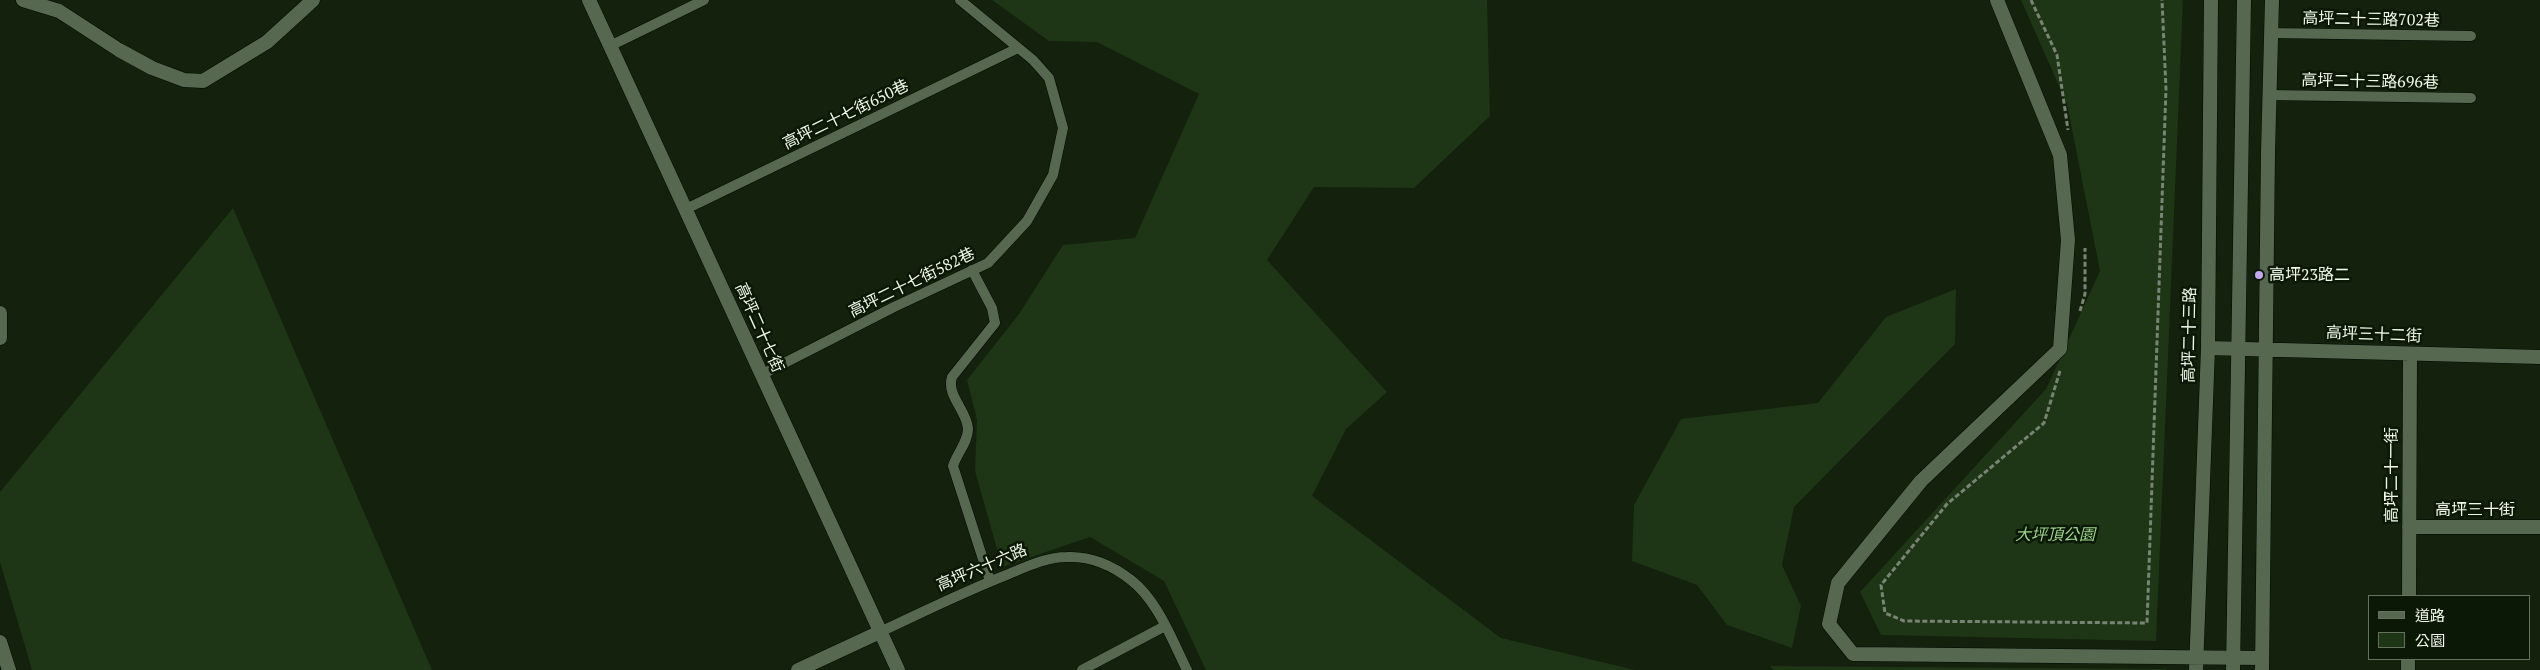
<!DOCTYPE html>
<html>
<head>
<meta charset="utf-8">
<style>
	body { margin:0 }
	#map { position:relative; width:2540px; height:670px; overflow:hidden; background:#13210d; font-family:"PT Serif","Noto Sans TC",serif }
	canvas { display:block }
	.legend { position:absolute; left:2368px; top:595px; width:162px; height:65px; box-sizing:border-box; background:#0a1805; border:1px solid #667261; margin:0; padding:6px 9px; list-style:none; font-size:15px; color:#eff9eb }
	.legend li { display:flex; align-items:center; gap:10px; height:25px }
	.legend b { width:25px; border:1px solid #667261 }
</style>
</head>
<body>
<div id="map">
<canvas width="2540" height="670"></canvas>
<ul class="legend">
<li><b style="height:6px;background:#576851"></b>道路</li>
<li><b style="height:14px;background:#1e3516"></b>公園</li>
</ul>
</div>
<script>
const c = document.querySelector('canvas').getContext('2d');
c.lineJoin = 'round';
function paint(path, color) { c.fillStyle = color; c.fill(path, 'evenodd'); }
function strokePath(path, color, width, dash) { c.strokeStyle = color; c.lineWidth = width; c.lineCap = dash ? 'butt' : 'round'; c.setLineDash(dash || []); c.stroke(path); }
function label(font, color, halo, rows, align = 'center') {
  c.font = font + ' "PT Serif","Noto Sans TC",serif'; c.lineWidth = 5; c.setLineDash([]); c.textBaseline = 'middle'; c.strokeStyle = halo; c.fillStyle = color; for (const [text, x, y, turn = 0] of rows) {
    c.save(); c.translate(x, y); c.rotate((+turn || 0) * Math.PI / 180); c.textAlign = isNaN(turn) ? turn : align; if (halo) c.strokeText(text, 0, 0); c.fillText(text, 0, 0); c.restore();
  }
}
paint(new Path2D(`
	M992,0h495l3,116 -76,72 -100,-1 -47,73 120,132 -41,37 -34,67 189,142 134,32h-429l-42,-89 -74,-44 -88,30 -27,-96 2,-51 -10,-40 52,-66 44,-69 72,-7 64,-144 -102,-52 -48,-1z
	M2021,0h162l-27,641 -275,-6 -21,-43 186,-203 54,-118 -33,-167z
	M233,208l199,462h-400l-32,-108v-70z
	M1956,289l-1,55 -161,163 -12,58 19,41 -9,42 -65,-23 -30,-40 -65,-24 2,-56 47,-86 137,-16 68,-86z
	M1770,666l396,3v1h-393z`), '#1e3516');
const service = new Path2D(`
	M2271,33l200,3
	M612,45l92,-45
	M2269,95l202,3
	M686,209l332,-161
	M972,270l20,38 3,15 -43,54c-6,19 15,33 16,52 0,13 -11,24 -15,37l37,115
	M761,375l133,-68 94,-44 39,-42 26,-46 10,-47 -14,-50 -16,-18 -73,-60
	M880,632c43,-20 85,-41 129,-58 19,-8 38,-17 58,-17 24,-1 45,8 64,23 27,21 41,60 56,90
	M1082,670l83,-44`);
const minor = new Path2D(`
	M23,0l36,11 60,39 33,18 32,12 19,1 64,-39 46,-42
	M589,0l309,670
	M1997,0l63,155 8,85 -8,109 -139,132 -83,102 -9,41 24,30 409,4
	M2208,348l332,9
	M2409,527h131
	M2409,596l1,-242
	M798,670l82,-38
	M2196,670l12,-322 3,-348
	M2262,670l6,-517 4,-153
	M2408,670v-11`);
const tertiary = new Path2D(`
	M0,313v25
	M0,642l9,28
	M2233,670l11,-670`);
strokePath(service, '#010b00', 11);
strokePath(minor, '#010b00', 15);
strokePath(tertiary, '#010b00', 15);
strokePath(new Path2D(`
	M2031,0l26,55 11,75
	M2080,311l5,-17v-46
	M2060,371l-16,52 -97,81 -66,81 4,28 19,8 243,2 19,-534 -4,-89`), '#798574', 3, [5, 2.5]);
strokePath(service, '#576851', 10);
strokePath(minor, '#576851', 14);
strokePath(tertiary, '#576851', 14);
for (const [x, y, r, color] of [
	[2259,275,5,"#c3a7f2"]
]) { const dot = new Path2D(); dot.arc(x, y, r, 0, 2 * Math.PI); c.fillStyle = color; c.fill(dot); strokePath(dot, '#0a1805', 2); }
label('16px', '#eff9eb', '#0a1805', [
	["高坪二十三路702巷",2371,20,1],
	["高坪二十三路696巷",2370,82,1],
	["高坪二十七街650巷",846,115,-26],
	["高坪二十七街582巷",912,283,-26],
	["高坪二十七街",759,328,66],
	["高坪二十三路",2190,335,-89],
	["高坪三十二街",2374,335,2],
	["高坪二十一街",2392,475,-90],
	["高坪三十街",2475,510],
	["高坪六十六路",982,568,-23]
]);
label('16px', '#eff9eb', '#0a1805', [
	["高坪23路二",2269,275]
], 'left');
label('italic 16px', '#9ed48a', '#0a1805', [
	["大坪頂公園",2055,535]
]);
</script>
</body>
</html>
